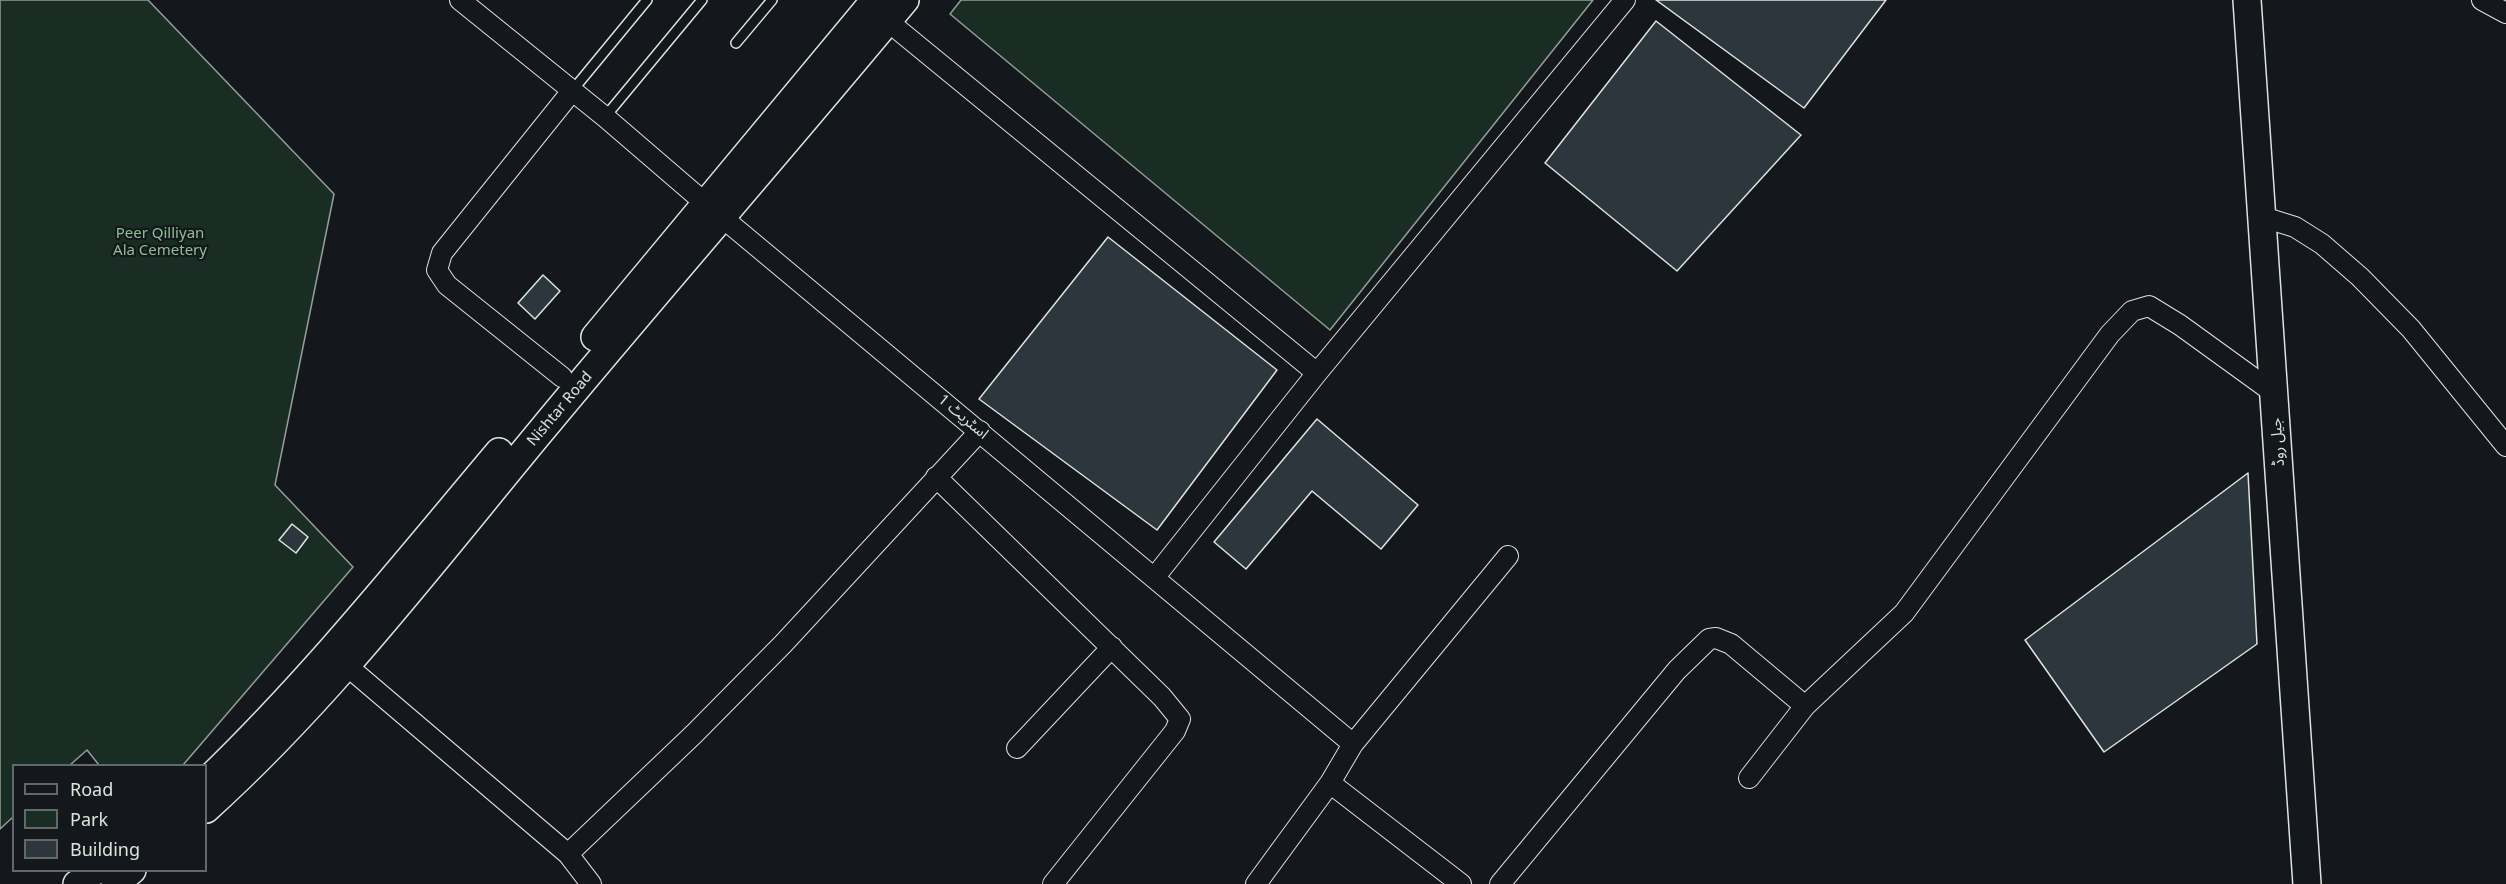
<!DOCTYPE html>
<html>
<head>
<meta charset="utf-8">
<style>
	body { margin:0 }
	#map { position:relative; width:2506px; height:884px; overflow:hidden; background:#14181c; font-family:"Noto Sans",sans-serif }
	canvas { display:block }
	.legend { position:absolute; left:12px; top:764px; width:195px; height:108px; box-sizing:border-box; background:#14181c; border:2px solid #626a69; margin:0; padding:8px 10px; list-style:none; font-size:18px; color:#d8e6dc }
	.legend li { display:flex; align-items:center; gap:12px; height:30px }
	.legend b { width:30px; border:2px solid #626a69 }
</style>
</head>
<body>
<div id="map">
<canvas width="2506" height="884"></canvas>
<ul class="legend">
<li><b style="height:8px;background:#14181c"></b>Road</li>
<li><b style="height:16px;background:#1a2d24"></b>Park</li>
<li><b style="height:16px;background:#2c363c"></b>Building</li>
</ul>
</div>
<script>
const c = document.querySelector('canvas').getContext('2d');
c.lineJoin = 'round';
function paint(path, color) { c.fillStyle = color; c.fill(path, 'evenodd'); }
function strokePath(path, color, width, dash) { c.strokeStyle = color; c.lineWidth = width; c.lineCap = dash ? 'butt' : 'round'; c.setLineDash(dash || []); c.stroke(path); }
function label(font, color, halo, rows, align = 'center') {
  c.font = font + ' "Noto Sans","Noto Sans Arabic",sans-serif'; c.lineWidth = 4.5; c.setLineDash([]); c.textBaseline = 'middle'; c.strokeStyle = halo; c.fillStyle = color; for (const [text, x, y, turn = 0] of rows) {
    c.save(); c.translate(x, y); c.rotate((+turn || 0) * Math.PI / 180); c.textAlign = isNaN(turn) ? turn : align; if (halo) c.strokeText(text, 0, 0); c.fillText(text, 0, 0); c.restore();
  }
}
const green = new Path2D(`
	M0,0h148l186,194 -59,291 78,82 -170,198h-84l-12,-15 -17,15 -56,1 -1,51 -13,12z
	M961,0h632l-263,330 -380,-316z`);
paint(green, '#1a2d24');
strokePath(green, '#939e99', 1.5);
const building = new Path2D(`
	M1656,0h230l-82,108z
	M1656,21l145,114 -124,136 -132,-108z
	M1108,237l169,133 -120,160 -178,-131z
	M543,275l17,16 -25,28 -17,-16z
	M1317,419l101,86 -37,44 -69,-58 -66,78 -32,-27z
	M2248,473l9,171 -153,108 -79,-112z
	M292,524l16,13 -12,16 -17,-13z`);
paint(building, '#2c363c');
strokePath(building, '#d8e6dc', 1.5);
const service = new Path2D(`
	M736,43l36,-43
	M572,91l75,-91
	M605,117l97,-117`);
const minor = new Path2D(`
	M460,0l145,117 100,86 648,541
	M2482,0l24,13
	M879,14l438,359
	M2263,217l32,10 27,17 38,33 51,52 95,117
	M562,377l-115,-92 -10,-15 5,-17 130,-162
	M936,477l226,220 18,22 -5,12 -122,153
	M1154,578l163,-205 308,-373
	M346,665l222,189 23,30
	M1017,748l95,-101
	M1749,778l56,-72 99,-93 206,-279 22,-23 17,-5 31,19 94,68
	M1330,783l131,101
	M568,854l126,-120 89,-90 197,-213
	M1256,884l74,-101 23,-39 155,-188
	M1500,884l177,-214 32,-31 7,-1 15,6 74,62`);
const secondary = new Path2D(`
	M2247,0l60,884
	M595,337l280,-337
	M206,782c106,-102 198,-217 293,-330
	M206,809c124,-112 228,-249 335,-378 120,-145 244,-286 364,-431
	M77,884l19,-14
	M115,884l17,-14`);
strokePath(service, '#d8e6dc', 12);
strokePath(minor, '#d8e6dc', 22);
strokePath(secondary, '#d8e6dc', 30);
strokePath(service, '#14181c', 9);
strokePath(minor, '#14181c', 20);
strokePath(secondary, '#14181c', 27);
label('15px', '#8ac095', '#14181c', [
	["Peer Qilliyan",160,234],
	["Ala Cemetery",160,251]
]);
label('15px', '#d8e6dc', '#14181c', [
	["Nishtar Road",560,409,-50],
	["اسٹریٹ 1",963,417,40],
	["جیل روڈ",2278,442,-94]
]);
</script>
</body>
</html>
